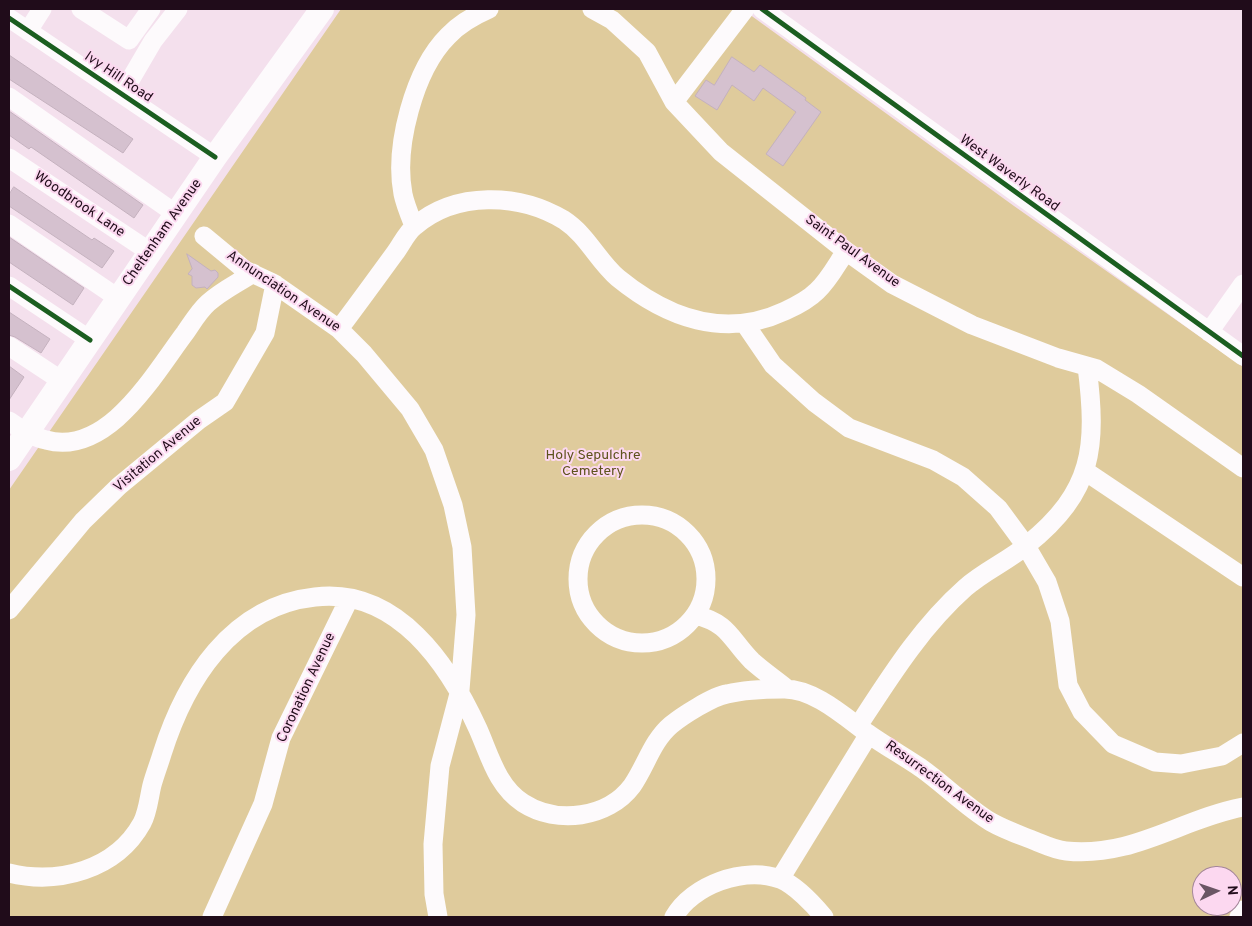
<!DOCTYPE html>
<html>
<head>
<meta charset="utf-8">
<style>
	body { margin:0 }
	#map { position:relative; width:1252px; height:926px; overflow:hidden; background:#f4e0ed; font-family:Overpass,sans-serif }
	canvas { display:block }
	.frame { position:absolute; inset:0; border:10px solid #200c1a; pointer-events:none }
	.north { position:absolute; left:1192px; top:866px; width:50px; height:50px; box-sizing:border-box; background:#fcd8f0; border:1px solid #a4869a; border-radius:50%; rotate:87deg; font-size:14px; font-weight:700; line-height:20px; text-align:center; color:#200c1a }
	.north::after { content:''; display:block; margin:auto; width:18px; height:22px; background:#6a5664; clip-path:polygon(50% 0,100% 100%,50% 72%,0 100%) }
</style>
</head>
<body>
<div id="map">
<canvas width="1252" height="926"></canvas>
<div class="frame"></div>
<div class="north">N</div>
</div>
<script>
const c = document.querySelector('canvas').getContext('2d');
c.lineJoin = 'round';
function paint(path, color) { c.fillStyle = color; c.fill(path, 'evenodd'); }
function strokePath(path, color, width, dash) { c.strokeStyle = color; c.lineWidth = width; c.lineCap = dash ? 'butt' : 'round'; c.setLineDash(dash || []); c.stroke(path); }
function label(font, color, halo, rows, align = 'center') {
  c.font = font + ' Overpass,sans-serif'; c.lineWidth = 4; c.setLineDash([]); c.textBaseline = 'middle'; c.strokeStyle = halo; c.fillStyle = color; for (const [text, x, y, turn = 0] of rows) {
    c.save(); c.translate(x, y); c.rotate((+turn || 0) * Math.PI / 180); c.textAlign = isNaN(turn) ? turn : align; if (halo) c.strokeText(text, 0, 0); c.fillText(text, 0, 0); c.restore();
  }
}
paint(new Path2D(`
	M341,9h401l272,197 229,161v550h-1234v-427zM1202,876h30v30h-30z`), '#dfcb9c');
const building = new Path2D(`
	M9,55l124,84 -10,14 -114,-74z
	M732,57l22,15 6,-7 46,33 -1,2 16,12 -38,54 -17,-12 30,-42 -33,-24 -9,13 -22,-16 -15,25 -22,-14 11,-16 8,5z
	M9,111l134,94 -9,13 -103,-71 -2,2 -20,-14z
	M14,187l78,53 2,-2 20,13 -12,17 -93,-62v-11z
	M9,237l75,51 -11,17 -64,-43z
	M187,254l24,17 4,-1 3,3v4l-11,12 -2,-2 -9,1 -4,-3v-9l-4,-2 4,-5z
	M9,312l41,27 -9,14 -26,-16 -6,-2z
	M9,366l15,11 -15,23z`);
paint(building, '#d5c1cf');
strokePath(building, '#c4b1be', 1);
strokePath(new Path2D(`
	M81,9l48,31 22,-31
	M592,9l20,11 35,32 27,50 47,50 125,99 46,33 80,41 86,33 39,11 41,25 105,74
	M762,9l481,347
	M9,18l206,139
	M28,31l14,-22
	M122,94l31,-53 25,-32
	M9,97l167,117
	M674,102l71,-93
	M9,158l141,94
	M9,224l109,74
	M414,226c-4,-10 -9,-22 -11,-32 -9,-47 11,-124 45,-158 11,-12 25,-20 41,-27
	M204,236l41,34 28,13 66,46 25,25 46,55 24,41 19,55 9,42 4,68 -6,75 -20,76 -7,78 1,50 4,23
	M9,286l81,54
	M745,324l28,41 41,37 35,26 84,32 30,17 35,31 28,38 21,36 13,39 8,64 14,27 31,32 42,18 26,2 41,-8 21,-13
	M339,329c19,-25 37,-50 56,-76 6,-8 12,-21 20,-27 41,-35 104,-33 149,-6 23,15 34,41 54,58 49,40 107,61 167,33 11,-5 24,-12 32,-20 12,-11 20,-27 29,-40
	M1209,332l34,-48
	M9,346l53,35
	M9,421c11,8 23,16 37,19 62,17 108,-66 139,-107 7,-10 14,-22 23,-30 13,-12 30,-20 45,-30
	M1085,471l158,106
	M578 579a64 64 0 1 1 128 0a64 64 0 1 1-128 0Z
	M9,610l74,-89 36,-35 80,-66 26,-18 40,-69 10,-49
	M696,615c34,9 34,24 56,46 11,10 23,18 34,27
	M858,726c32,-49 63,-99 107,-138 19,-17 43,-27 62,-43 67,-54 70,-98 60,-179
	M9,873c49,12 107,-3 133,-50 6,-11 7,-26 10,-38 3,-11 7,-21 10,-31 23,-73 69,-148 153,-157 82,-10 134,68 163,132 12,27 19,57 45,74 34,22 85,15 109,-17 14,-20 20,-45 39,-61 11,-9 42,-29 56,-31 17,-4 38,-5 56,-5 30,-1 61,27 84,44 17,12 36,23 54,35 24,17 45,39 70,54 14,8 29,13 44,19 10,4 20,9 31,10 66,7 115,-32 177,-44
	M780,879l89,-145
	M212,917l51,-113 18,-66 68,-139
	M674,917c18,-32 70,-51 106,-38 15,6 34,26 44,38
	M1239,917l4,-7`), '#fdfafc', 19);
strokePath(new Path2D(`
	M9,459l206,-302 107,-148`), '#fdfafc', 24);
strokePath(new Path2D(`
	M762,9l481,347
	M9,18l206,139
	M9,286l81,54`), '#1b5e20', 5);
label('14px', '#200c1a', '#fcd8f0', [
	["Ivy Hill Road",118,78,34],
	["West Waverly Road",1009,174,36],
	["Woodbrook Lane",79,205,34],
	["Cheltenham Avenue",163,233,-55],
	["Saint Paul Avenue",852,252,36],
	["Annunciation Avenue",283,292,34],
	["Visitation Avenue",158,455,-40],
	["Coronation Avenue",307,688,-65],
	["Resurrection Avenue",939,783,36]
]);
label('14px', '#5d521b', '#fcd8f0', [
	["Holy Sepulchre",593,456],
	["Cemetery",593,472]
]);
</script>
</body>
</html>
